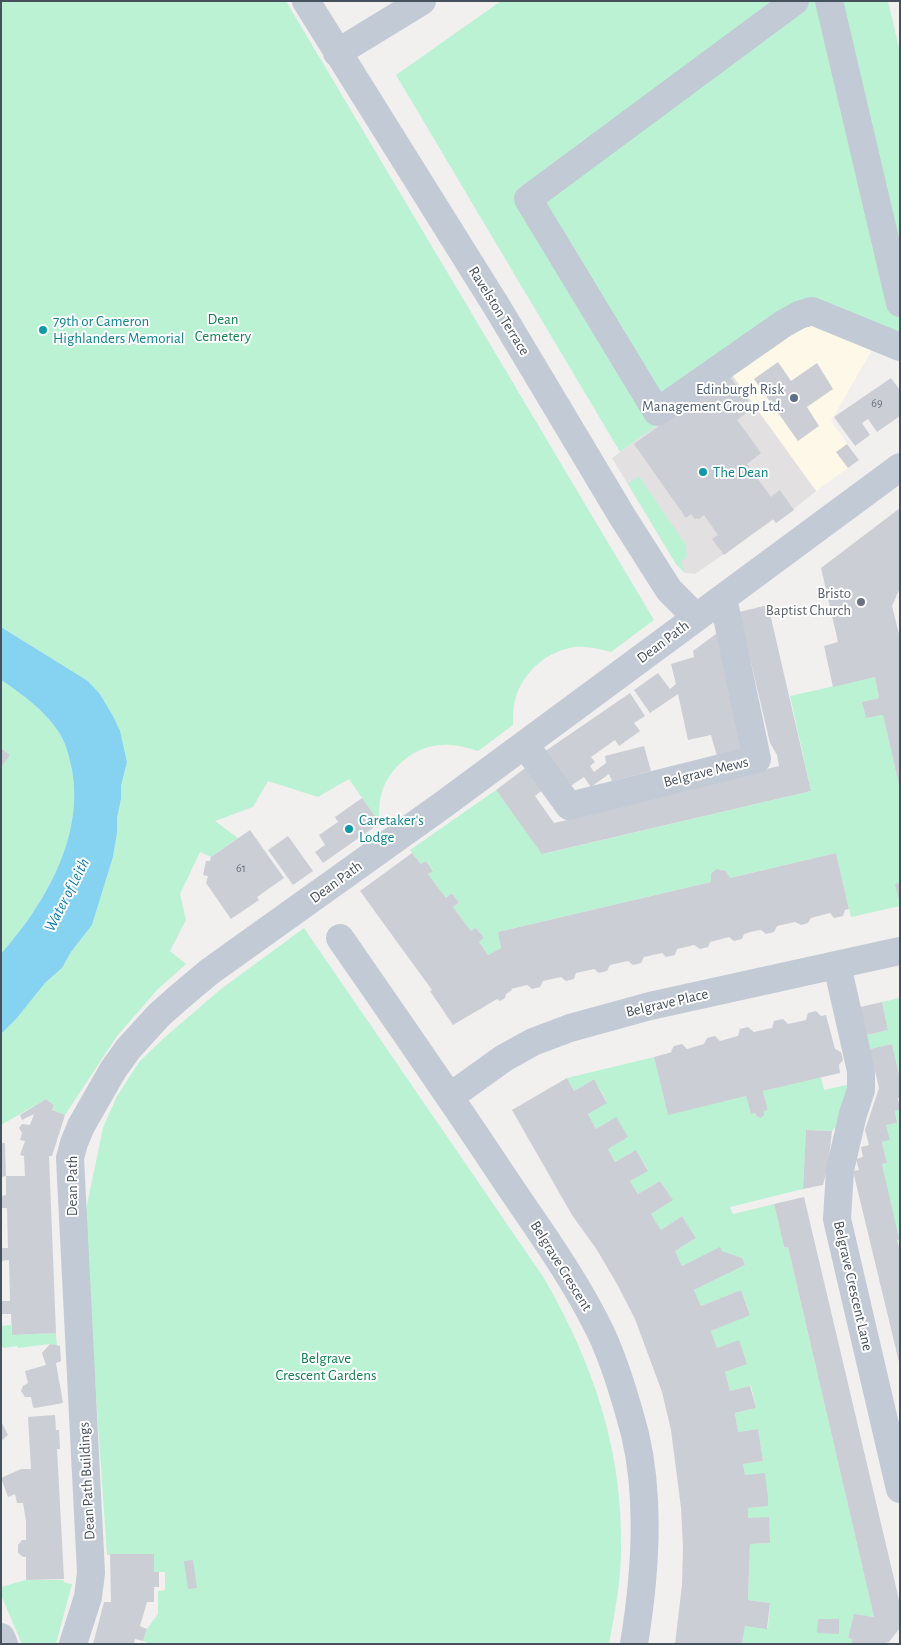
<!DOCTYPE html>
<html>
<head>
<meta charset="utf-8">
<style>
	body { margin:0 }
	#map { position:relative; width:901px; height:1645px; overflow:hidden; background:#f2efef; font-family:"Alegreya Sans",sans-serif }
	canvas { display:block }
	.frame { position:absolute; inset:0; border:2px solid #46515e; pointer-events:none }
</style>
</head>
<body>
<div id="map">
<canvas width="901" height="1645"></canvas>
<div class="frame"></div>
</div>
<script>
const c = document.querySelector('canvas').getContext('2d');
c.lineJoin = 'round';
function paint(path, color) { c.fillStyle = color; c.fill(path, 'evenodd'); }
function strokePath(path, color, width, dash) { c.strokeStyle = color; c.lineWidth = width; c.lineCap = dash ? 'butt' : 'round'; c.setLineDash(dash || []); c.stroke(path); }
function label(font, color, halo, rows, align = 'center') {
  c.font = font + ' "Alegreya Sans",sans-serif'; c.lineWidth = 4; c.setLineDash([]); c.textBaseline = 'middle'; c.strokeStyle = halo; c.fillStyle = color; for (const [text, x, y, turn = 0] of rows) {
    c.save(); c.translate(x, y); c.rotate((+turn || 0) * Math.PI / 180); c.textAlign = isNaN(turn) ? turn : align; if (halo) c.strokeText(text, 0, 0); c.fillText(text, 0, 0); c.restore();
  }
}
paint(new Path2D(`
	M819,321l57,22 -45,78 28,39 -43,31 -86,-119 67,-48z`), '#fdf8e8');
paint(new Path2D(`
	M730,372l86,119 -40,32 -3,-3 -78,54 -10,-1 -9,-9 -64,-106z`), '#e3e0e1');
paint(new Path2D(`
	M1,1h285l368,619 -43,32c-12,-3 -23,-6 -35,-5 -28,3 -52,24 -60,50 -3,9 -3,19 -3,28l-35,26c-11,-3 -23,-7 -35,-6 -28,0 -55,23 -62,50 -2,9 -2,18 -2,27l-30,-43 -31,18 -50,-16 -15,26 -38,14 23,17 -27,19 -11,-5 -20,42 6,26 -16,31 16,13 -28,25 -41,47 -52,79 -13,-5 2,-5 -8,-6 -45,26v-91l16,-16 28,-35 17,-15 9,-16 21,-27 21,-68 4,-24v-15l4,-19v-13l6,-24 -14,-46 -13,-22 -12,-13 -87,-54z
	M501,1h387l12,51v305l-81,-36 -22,3 -177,128 -224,-377z
	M639,476l47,69 1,12 -6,4 4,12 -9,-9 -48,-80z
	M875,677l4,21 -17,4 4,16 17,-3 17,74v94l-4,1 4,22 -49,11 -15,-64 -106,25 -4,-7 -9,-2 -6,4v9l-213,50 3,16 -13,7 -9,-13 5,-4 -8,-10 -5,3 -18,-24 6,-4 -7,-10 -6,5 -18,-24 5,-4 -7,-9 -5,3 -11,-14 86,-60 47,64 268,-63 -21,-95z
	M1,680c21,14 43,30 57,51 8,11 11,26 14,39 12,68 -28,135 -71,184v-186l9,-13 -9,-7z
	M304,928l240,350c49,85 79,172 77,271 0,32 -6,63 -12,95h-459l-7,-3 4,-12 11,-15v-23l7,-1v-18h-11l-1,-18 -46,1 -20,-292 -2,-49 18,-86 13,-30 23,-36 26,-25 56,-48z
	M900,998v81l-8,-35 -22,5 -3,-14 21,-5 -6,-28z
	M654,1057l14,57 78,-18 5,18 4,-1 2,4 4,1 3,-3v-4l4,-1 -5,-19 58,-14 3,13 27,-6 -11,39 -8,8 -26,-1 -3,59 -73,18 3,7 41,-10 11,44 3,-1 86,370 -20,-2 -6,23 4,1v5h-110l3,-18 23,2 2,-25 -22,-3 2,-56 20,-1 -22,-25v-10l20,-2v-8l-23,-23 -2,-11 20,-3 -5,-32 -20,3 -3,-19 21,-5 -5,-22 -21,5 -5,-19 21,-8 -7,-23 -22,7 -6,-17 39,-17 -9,-24 -40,16 -7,-16 51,-25 -4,-7 -19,-7 -2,-3 -38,18 -7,-15 21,-13 -14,-22 -21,14 -10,-16 21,-14 -12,-19 -22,13 -8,-13 18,-11 -12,-20 -21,12 -7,-13 19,-12 -11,-19 -20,11 -8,-15 19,-12 -13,-23 -20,12 -7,-13z
	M900,1110v140l-18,-86 5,-1 -5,-21 8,-2 -4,-15 11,-2 -2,-12z
	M11,1325l1,10 44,-2 1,13 -7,-2 -32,4 -1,-2 -13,2 -3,-3v-19z
	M26,1580h37l2,3 7,1 -16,60h-34l-21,-49v-8z`), '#bbf2d4');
paint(new Path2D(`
	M1,627l87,54 12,13 13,22 7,15 7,31 -6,24v13l-4,19v15l-4,24 -21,68 -21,27 -9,16 -17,15 -28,35 -16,16v-80c43,-49 83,-116 71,-184 -3,-13 -6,-28 -14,-39 -14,-21 -36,-37 -57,-51z`), '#86d3f1');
paint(new Path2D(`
	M778,362l13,19 26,-18 16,26 -26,18 12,19 -21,15 -44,-62z
	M729,375l24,33 -16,12 24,33 -14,11 24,33 9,-7 14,20 -18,13 -3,-4 -49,36 -12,-16 6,-4 -14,-20 -5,4 -5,-1 -3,-4 -5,4 -52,-74z
	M891,378l9,12v26l-23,16 -9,-13 -6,4 8,12 -15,11 -21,-29z
	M847,444l12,16 -11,8 -12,-16z
	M900,508v80l-8,18 8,32 -1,147 -16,-70 -17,3 -4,-16 17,-4 -4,-21 -42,10 -9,-41 14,-4 -17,-74z
	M768,605l43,186 -269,63 -46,-64 32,-24 16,23 -9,7 19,27 35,-8 -1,-4 191,-45 -2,-11 -7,-12 -31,-131z
	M720,631l27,118 -30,7 -6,-21 -23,5 -10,-46 -28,19 -16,-23 24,-17 12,16 6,-5 -5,-20 23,-7 -1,-6z
	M630,693l15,23 -11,7 6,8 -21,15 -4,-6 -24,17 4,5 -5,4 4,6 12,-9 -1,-7 39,-10 7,25 -39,10 -3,-7 -18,13 -7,-10 -15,10 -25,-35z
	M1,748l9,7 -9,13z
	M362,798l18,25 -57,40 -8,-11 10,-7 -6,-10 19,-13 -3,-5z
	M250,830l34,48 -27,19 2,3 -28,19 -25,-36 2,-7 -5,-1 3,-14h4l1,-4z
	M288,836l25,35 -20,14 -25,-35z
	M412,853l9,11 5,-3 7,10 -5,3 18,24 6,-5 7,10 -6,4 18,24 5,-3 8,10 -5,4 9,13 13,-7 -3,-16 213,-50v-9l6,-4 9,2 4,7 106,-25 13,56 -4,1 -2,6 -9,2 -4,-5 -19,5 -3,5 -7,2 -6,-3 -18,4 -3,6 -8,2 -5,-4 -7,1 -10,3 -2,5 -8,2 -5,-4 -19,5 -2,5 -8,2 -6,-4 -17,4 -2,6 -9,2 -4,-4 -18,4 -3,6 -8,2 -5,-4 -18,4 -3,6 -8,2 -5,-4 -18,4 -2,6 -8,2 -5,-4 -18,4 -3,6 -8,2 -5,-4 -16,4 1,1 -6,4 -1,4 -5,3 -3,-2 -44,26 -23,-34 2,-1 -72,-99z
	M900,883v17h-1l-4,-16z
	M882,1002l6,28 -21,5 -7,-28z
	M816,1011l5,5 5,-1 9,34 6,3 2,8 -4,5 1,8 -77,18 5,19 -4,1v4l-3,3 -4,-1 -2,-4 -4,1 -5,-18 -78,19 -14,-58 18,-5 -1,-1 3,-5 8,-2 5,5 17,-5 3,-6 8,-2 5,5 18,-5 2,-7 8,-2 6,5 18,-4 2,-7 9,-2 5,5 18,-4 2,-7z
	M892,1044l8,35v19h-2l2,12 -5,1 2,12 -11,2 4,15 -8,2 5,21 -5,1 17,75 -2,1 3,10 -1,112 -46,-191 6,-1 -3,-11 7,-2 -2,-10 8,-2 -4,-15 14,-42 -9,-39z
	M567,1078l7,13 20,-12 13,24 -19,11 8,15 20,-12 12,20 -20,12 7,13 21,-12 12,21 -18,10 8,13 22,-13 13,19 -22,14 10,16 21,-14 14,22 -21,13 7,15 38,-19 2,4 20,7 3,7 -51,25 7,16 40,-16 9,25 -39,16 6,17 22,-8 8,24 -22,8 5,19 20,-5 6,22 -21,5 3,19 20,-3 5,32 -20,3 2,11 20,-2 3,25v8l-20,2v10l21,-1 1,26 -20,1 -2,56 22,3 -3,26 -22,-3 -3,18h-67l7,-59 1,-38 -2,-39 -10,-78 -9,-38 -27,-73 -18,-35 -20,-34 -25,-35 -60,-105z
	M46,1099l8,6 -2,5 13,5 -13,41h-3l7,177 -44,2 -1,-21h-10v-13h9l-1,-41 -8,1v-13h7l-1,-40h-6v-12l5,-1v-19h19l-1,-20 -4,-1 5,-14 -5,-1 2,-7 -3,-5 3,-4 8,1 4,-11 -12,6 -2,-5z
	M806,1130l26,1 -4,35 -5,19 -20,4z
	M1,1143h4l1,33 -5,1z
	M804,1197l96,407v24l-11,14 -6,2h-31v-5l-4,-1 6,-24 20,3 -86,-370 -3,1 -1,-2 -10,-42z
	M50,1344l10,2 1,15 -5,2 7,40 -28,5 -2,-1 -2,-10h-6l-4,-6 2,-5 5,-3 -3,-12 21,-6 -4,-12z
	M55,1415l1,15h3l1,19h-3l7,130 -38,1v-23h-3l-5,-4v-8l4,-5h4v-19l-3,-18h-6l-2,-9 -7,3 -7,-19 20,-9h10l-3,-52z
	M1,1421l7,14 -7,6z
	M110,1554h44v18h5v15h-5v15h-7l-7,24 7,3 -4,12 -8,-2 -1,5h-41l11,-42h7z
	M193,1560l4,28 -9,1 -4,-28z
	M818,1619h21v15l-22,-1z`), '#cbced4');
strokePath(new Path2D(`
	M306,1l191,306 125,209 47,74 27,27
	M795,1l-267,198 129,213 126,-88 16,-9 13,-4 88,36
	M829,1l71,302
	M337,53l85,-52
	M525,745l44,61 188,-47 -34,-161
	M340,938c56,81 112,161 166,243 33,49 69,98 95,152 15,32 25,67 34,101 16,67 10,143 -1,210
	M837,965l24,106v19l-8,24 -13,56 -3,49 63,270
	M451,1096l53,-38 29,-16 37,-14 80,-22 250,-55
	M1,1637l3,7
	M73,1644l15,-47 3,-24 -21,-415 4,-15 7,-17 32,-56 15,-21 31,-34 18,-16 32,-27 235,-168 456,-337`), '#c2cad5', 28);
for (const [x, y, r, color] of [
	[43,330,5,"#0f9aa8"],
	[794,398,5,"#5c6f8a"],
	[703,472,5,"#0f9aa8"],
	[861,602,5,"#6b7280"],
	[349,829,5,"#0f9aa8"]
]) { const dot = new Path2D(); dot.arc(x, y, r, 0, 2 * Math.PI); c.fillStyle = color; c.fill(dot); strokePath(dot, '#fff', 2); }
label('12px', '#67707c', null, [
	["69",877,403],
	["61",241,868]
]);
label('15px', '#46515e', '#fff', [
	["Ravelston Terrace",499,311,58],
	["Dean Path",663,642,-37],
	["Belgrave Mews",706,772,-14],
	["Dean Path",336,882,-36],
	["Belgrave Place",667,1003,-13],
	["Dean Path",72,1186,-90],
	["Belgrave Crescent",561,1266,58],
	["Belgrave Crescent Lane",853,1286,77],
	["Dean Path Buildings",87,1481,-93]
]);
label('15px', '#128453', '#fff', [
	["Dean",223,319],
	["Cemetery",223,336],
	["Belgrave",326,1358],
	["Crescent Gardens",326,1375]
]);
label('15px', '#0d838f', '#fff', [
	["79th or Cameron",53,321],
	["Highlanders Memorial",53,338],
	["The Dean",713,472],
	["Caretaker's",359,820],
	["Lodge",359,837]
], 'left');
label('15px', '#4e5e75', '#fff', [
	["Edinburgh Risk",784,389],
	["Management Group Ltd.",784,406]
], 'right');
label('15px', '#5b616d', '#fff', [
	["Bristo",851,593],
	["Baptist Church",851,610]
], 'right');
label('italic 16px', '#057bab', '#fff', [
	["Water of Leith",67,895,-63]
]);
</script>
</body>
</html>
